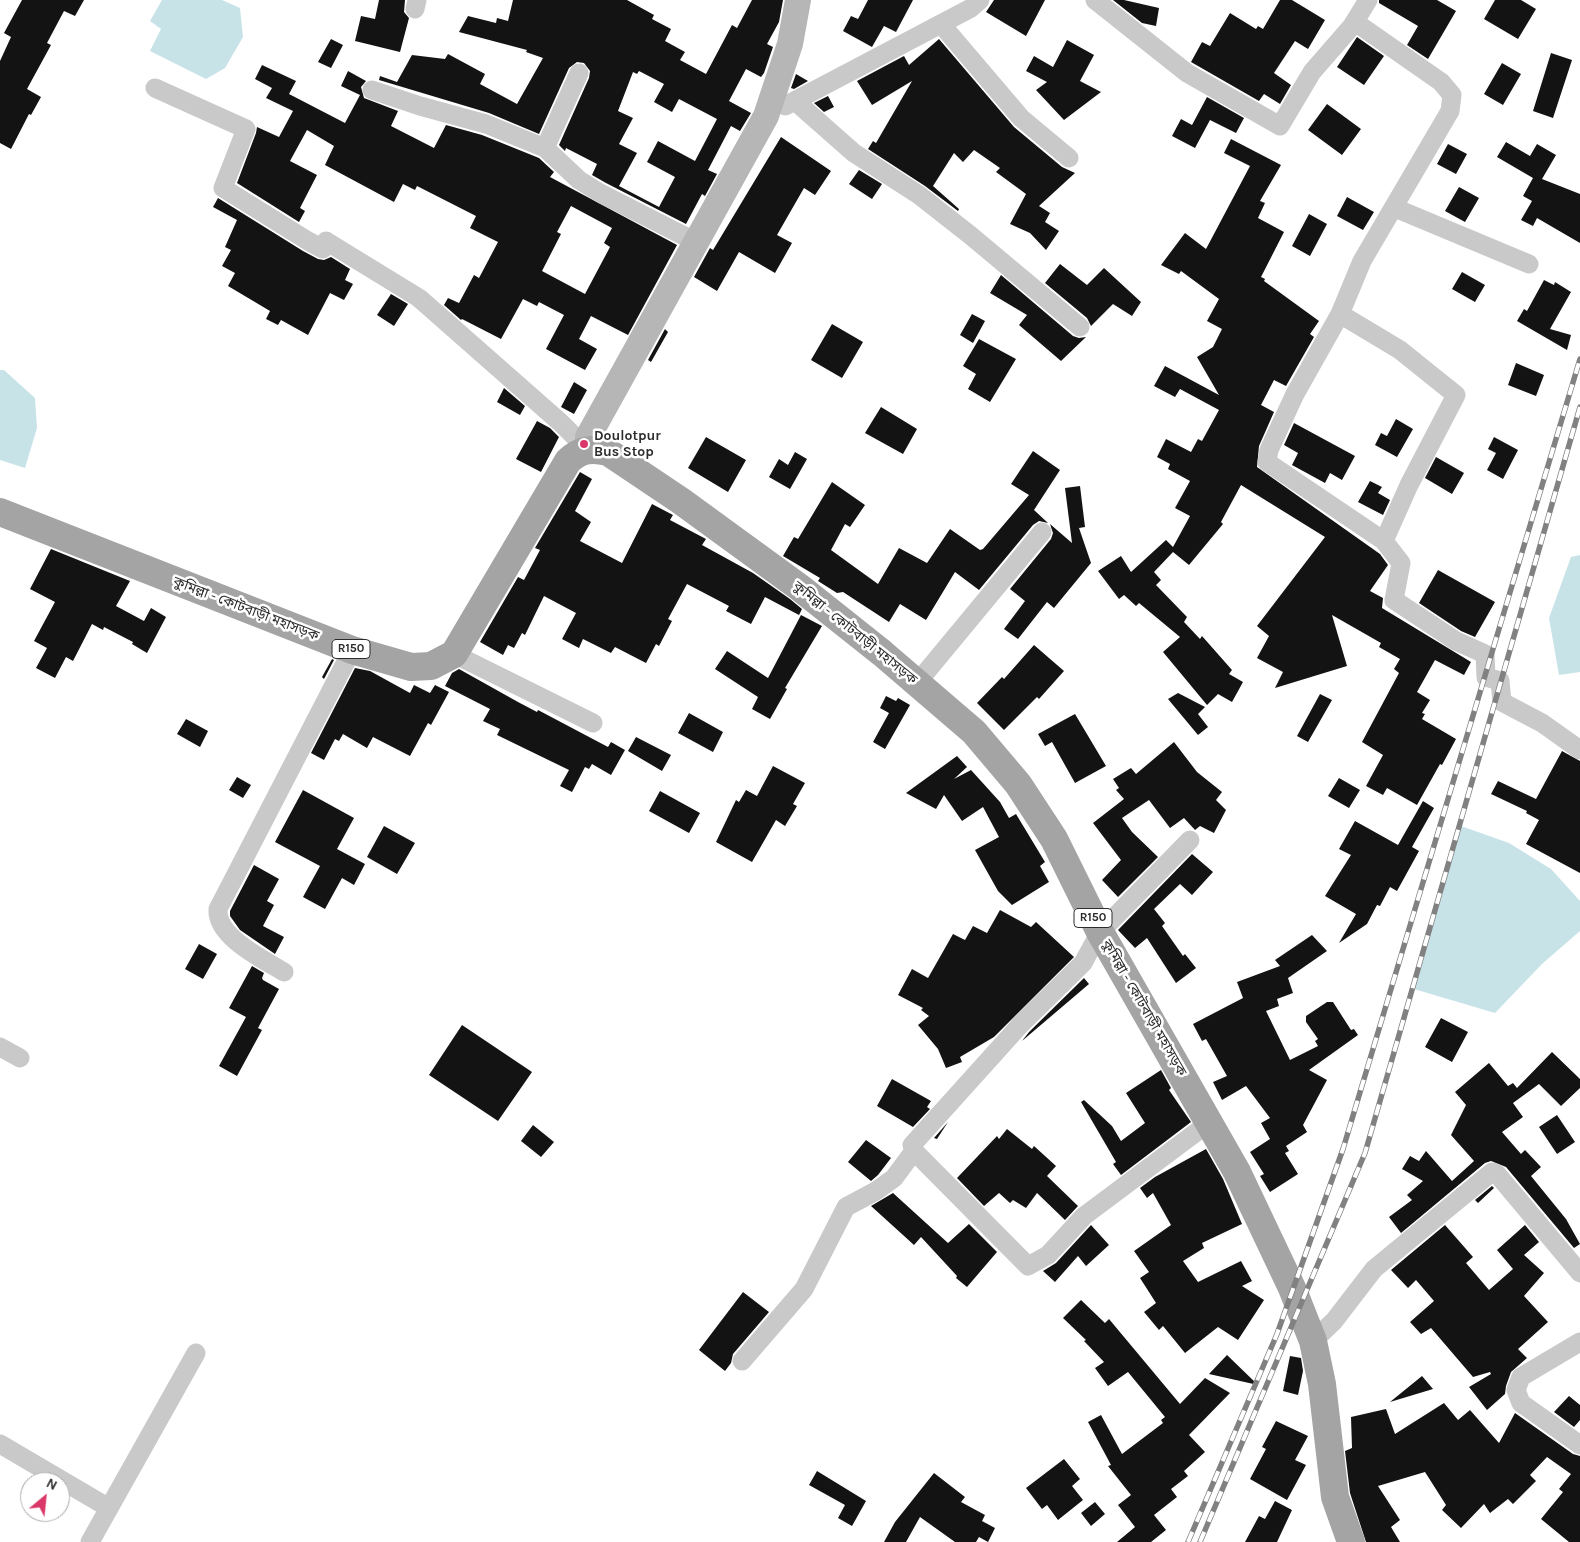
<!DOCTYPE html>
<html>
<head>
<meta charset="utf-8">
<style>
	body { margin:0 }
	#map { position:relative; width:1580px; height:1542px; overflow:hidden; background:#fff; font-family:Karla,sans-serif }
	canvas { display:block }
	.north { position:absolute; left:20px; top:1472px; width:50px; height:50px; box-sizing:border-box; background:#fff; border:1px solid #ababab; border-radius:50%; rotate:28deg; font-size:14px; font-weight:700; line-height:20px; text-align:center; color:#2c2c2c }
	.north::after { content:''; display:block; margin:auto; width:18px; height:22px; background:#d93868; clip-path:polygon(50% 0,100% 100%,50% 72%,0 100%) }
</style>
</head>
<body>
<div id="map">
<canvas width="1580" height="1542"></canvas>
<div class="north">N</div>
</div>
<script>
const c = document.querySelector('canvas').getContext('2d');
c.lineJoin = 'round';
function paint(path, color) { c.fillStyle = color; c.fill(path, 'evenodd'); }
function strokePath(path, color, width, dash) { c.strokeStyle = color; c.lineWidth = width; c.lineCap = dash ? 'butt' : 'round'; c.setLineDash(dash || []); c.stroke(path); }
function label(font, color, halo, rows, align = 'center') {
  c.font = font + ' Karla,"Noto Sans Bengali",sans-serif'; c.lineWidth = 5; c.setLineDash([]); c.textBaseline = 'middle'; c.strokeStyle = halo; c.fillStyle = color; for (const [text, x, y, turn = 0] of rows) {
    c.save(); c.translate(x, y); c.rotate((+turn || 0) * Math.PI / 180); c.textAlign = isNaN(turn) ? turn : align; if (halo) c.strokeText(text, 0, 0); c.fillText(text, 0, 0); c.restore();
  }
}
paint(new Path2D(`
	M162,0h60l18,8 3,29 -18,31 -19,11 -56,-28 11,-22 -11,-8z
	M0,370h4l31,28 2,30 -12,40 -25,-8z
	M1580,555v117l-21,3 -10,-57 22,-61z
	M1461,826l48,17 42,26 29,32v30l-38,33 -47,49 -81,-24z`), '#c7e3e8');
paint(new Path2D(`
	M22,0h62l-9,16 -11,-5 -17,32 4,2 -24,44 14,8 -10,18 -2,-1 -18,35 -11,-6v-82l11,-24 -7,-4z
	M379,0h26l-1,12 5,6 -9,34 -45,-11 6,-25 14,3z
	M513,0h114l27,15 -2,4 19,10 -6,12 20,11 -5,8 26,14 26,-49 5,3 15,-28h31l-4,22 -12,22 6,3 -9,26 -3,4 -15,-8 -17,32 22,12 -11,18 -9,-5 -23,44 9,4 -12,22 -3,-2 -16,30 -80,-41 -14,-8 5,-11 -31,-16 -1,3 -6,-6 30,-67 1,-7 -6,-8 -7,-1 -8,6 -30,66 -50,-21 -110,-33 1,-4 17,6 15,-27 33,4 3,-5 37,20 -5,10 37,20 26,-46 -17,-6 1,-2 -68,-18 9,-16 28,7 1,-5 11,3zM639,71l25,13 -10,18 18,10 7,-13 38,20 -22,42 -37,-20 -11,21 28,15 -16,30 -40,-21 18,-33 -18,-9 14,-26 -15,-7 15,-39 4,2z
	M868,0h45l-17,32 -12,-6 -12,21 -29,-16 8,-15 7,3z
	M994,0h51l-19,36 -40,-24z
	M1113,0h11l35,8 -3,18 -14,-3z
	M1280,0h12l33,20 -17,29 -13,-8 -21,32 17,12 -11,19 -16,-10 -5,7 -68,-39 11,-20 8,4 20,-33 26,16 2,-3 5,3z
	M1379,0h58l19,11 -28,48 -21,-14 11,-19 -39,-23z
	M1495,0h26l15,9 -18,30 -34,-20z
	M1357,37l27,19 -20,29 -27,-18z
	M331,39l12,6 -12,23 -13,-6z
	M939,39l75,88 48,40 13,6 -36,33 11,7 -5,9 14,9 -13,19 -16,-17 -20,-9 16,-30 -30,-22 4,-4 -26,-18 -11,12 -9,-9 -21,33 26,23 -1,2 -33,-25 -57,-37 5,-8 3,2 36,-62 -40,24 -15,-24 47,-25 5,9z
	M1067,40l27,15 -14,26 21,11 -37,28 -28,-30 11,-8 -21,-11 8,-15 19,11z
	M1551,53l21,7 -19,58 -20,-7z
	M1502,63l19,11 -18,31 -19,-11z
	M262,65l34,16 -7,13 56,29 15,-28 -19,-9 7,-15 18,10 -5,6 3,11 34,13 -7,15 43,22 12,-23 36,10 57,23 15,14 -4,5 127,68 -49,90 -37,-19 -12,23 18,10 -12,21 -39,-21 18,-34 -25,-13 -2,4 -14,-7 -22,40 -39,-20 -1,1 -17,-15 4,-7 11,5 15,-28 5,3 19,-36 -28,-14 6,-12 -59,-30 -2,4 -12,-6 -9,18 -69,-37 9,-19 -27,-16 -17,31 27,14 -17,33 5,3 -6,11 -62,-39 19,-50 1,-6 22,10 14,-26 -27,-13 6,-10 -17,-9zM571,206l41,22 -8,15 6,4 -25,47 -43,-23 19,-37 -4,-2z
	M796,74l12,7 -14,8 -3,-1z
	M828,96l6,11 -10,5 -10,-9z
	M1207,97l37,21 -8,15 -26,-13 -15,28 -23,-12 9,-17 11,6z
	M1327,104l34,25 -19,26 -34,-25z
	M781,137l50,34 -16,24 -11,-7 -27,47 15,8 -17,30 -36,-21 -22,39 -23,-14 16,-29 3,2z
	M1231,139l50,26 -21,36 5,2 -7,15 26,14 -23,45 4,2 -1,2 55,40 -9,13 4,3 -28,49 -12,-6 -13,25 13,7 -15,34 -2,21 123,87 8,11 -18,26 13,7 -1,10 89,54 -7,13 -29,-15 -18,32 13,8 -8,13 3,1 -3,5 34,20 -14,26 -2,-1 -23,41 -30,-17 -4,7 -17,-9 17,-31 -21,-13 37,-69 -5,-4 6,-10 -21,-12 2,-4 -49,-28 15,51 -72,22 8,-16 -26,-14 12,-22 -12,-10 68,-89 -84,-52 -20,37 2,2 -34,41 -16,-13 -19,20 7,8 -5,5 31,32 -3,5 16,17 2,-3 30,34 -3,4 14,8 -11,20 -14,-8 -11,11 -44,-53 17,-15 -41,-34 -3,3 -12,-11 -5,4 -21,-28 23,-15 10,16 35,-32 7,7 17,-31 -15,-8 15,-27 -22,-12 2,-5 -13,-7 9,-18 25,13 7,-13 4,2 17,-31 -39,-21 -5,8 -21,-11 11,-20 54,29 -22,-38 16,-10 9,-18 -15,-8 12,-22 -38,-28 -2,3 -18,-9 24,-32 21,16 44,-83 -26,-13z
	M1506,142l24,14 7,-12 19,11 -14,24 38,15v49l-43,-25 -4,8 -12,-6 11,-19 -9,-5 10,-18 -36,-21z
	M1448,144l19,10 -11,20 -19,-10z
	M859,170l23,14 -10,15 -23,-15z
	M1459,187l20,11 -14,24 -20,-11z
	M1347,197l27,15 -11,18 -26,-14z
	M218,198l85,53 15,8 6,1 7,-3 19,12 -5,11 8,4 -9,16 -14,-7 -22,42 -27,-15 -3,5 -12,-6 4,-8 -42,-25 7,-13 -13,-7 9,-16 -6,-3 12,-27 -24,-13z
	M1309,214l18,10 -17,32 -18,-10z
	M1060,264l27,21 17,-17 37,34 -9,14 -19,-12 -22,22 -4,-8 -42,-35z
	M1462,272l23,13 -10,17 -23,-13z
	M1001,275l72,61 6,2 7,-1 -25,24 -42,-36 8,-10 -37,-22z
	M1544,280l10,5 1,-3 16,10 -21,37 21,6 -4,15 -50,-29 7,-12 3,2z
	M391,294l17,10 -14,22 -17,-11z
	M972,314l13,7 -12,22 -13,-8z
	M832,324l31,18 -21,36 -31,-18z
	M665,329l3,3 -17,30 -3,-2z
	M979,339l37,20 -26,43 -22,-13 8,-15 -13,-8z
	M1516,363l28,12 -8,21 -28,-11z
	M574,382l13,8 -13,24 -13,-7z
	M504,388l21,18 -5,9 -23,-13z
	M881,407l36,22 -14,25 -38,-21z
	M1396,419l17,10 -16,28 -22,-12 6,-12 6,3z
	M537,421l13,7 9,9 -18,35 -25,-13z
	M1294,423l61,33 -13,24 -12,-7 -5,10 -33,-18 6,-12 -14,-8z
	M706,437l40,23 -18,32 -40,-24z
	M1494,437l24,13 -15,29 -16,-9 9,-17 -8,-4z
	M1033,451l27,19 -26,40 14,13 -9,-2 -6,4 -54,65 -24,-18 -29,48 -26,-16 -11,18 -46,-30 -6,1 -19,-12 2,-3 -37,-22 11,-19 4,2 34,-57 33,23 -15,22 -5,-3 -14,26 47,34 21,-36 28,15 23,-34 30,21 3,-1 46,-54 -18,-11z
	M795,452l12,7 -17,30 -21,-12 10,-18 9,6z
	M1436,457l28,16 -12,21 -27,-16z
	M580,472l12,7 -17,32 16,11 -11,19 42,22 30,-59 21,11 -3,5 36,19 -4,6 51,28 37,26 12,10 -3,6 -34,-18 -14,27 -25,-13 3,-5 -42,-22 -19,35 4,2 -13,25 -3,-2 -10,19 -31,-16 -4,6 -28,-14 -4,9 -17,-9 14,-26 -32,-17 -19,39 -3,-2 -8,15 -6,-3 -5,10 -23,-13 38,-65 6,3 16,-30 -5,-2z
	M1370,481l12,6 -4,6 12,7 -7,15 -25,-13z
	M1080,486l5,41 -6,1 12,35 -37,45 -7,-6 -29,37 -14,-10 21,-28 -15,-12 41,-50 2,-6 -3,-9 22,19 -7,-55z
	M51,549l79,32 -14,25 28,15 7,-13 15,9 -19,36 -15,-9 1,-2 -29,-15 -1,3 -11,-6 -19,37 -7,-4 -11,21 -19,-10 11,-20 -13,-7 21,-39 -25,-13z
	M1438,570l57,32 -20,35 -14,-6 -42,-28z
	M801,615l21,11 -37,62 2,1 -17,30 -18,-10 6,-12 -43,-28 12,-18 41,27z
	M1034,645l30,26 -25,28 -2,-2 -33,33 -27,-27 25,-26 2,2z
	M332,659l2,1 -10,19 -2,-2z
	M355,668l15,3 40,22 4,-8 16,8 5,-8 14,7 -18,33 -3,-2 -18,33 -37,-19 -6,11 -24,-14 -4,7 -4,-2 -11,21 -13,-7z
	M459,669l59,33 19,10 1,-2 70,37 3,-5 14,8 -14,25 -19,-11 -3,5 -4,-2 -13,25 -12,-6 9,-16 -72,-35 3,-6 -17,-8 7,-12 -45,-23 7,-13z
	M1178,693l27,14 -7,7 10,13 -10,8 -30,-36z
	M1320,694l12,6 -24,42 -11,-6z
	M886,696l10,5 2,-3 12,7 -25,44 -12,-7 16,-29 -9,-5z
	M689,713l34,19 -10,20 -35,-19z
	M1075,714l31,52 -31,17 -23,-41 -7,4 -7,-12z
	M186,719l22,12 -8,16 -23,-13z
	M636,737l35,18 -9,16 -34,-20z
	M1174,742l23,30 25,20 -6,8 10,10 -12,23 -14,-7 -5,4 -11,-12 -14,10 -21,-28 -27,18 10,14 26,25 -40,40 -16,-17 19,-20 -28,-37 31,-24 -8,-9 3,-2 -6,-9 18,-11 5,6z
	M1562,751l18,10v112l-54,-29 13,-24 -13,-7 1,-2 -36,-17 7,-13 38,18z
	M957,756l10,11 -13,12 17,-9 29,32 9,16 7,-4 29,48 -5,4 9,16 -37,23 -14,-14 -23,-41 24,-13 -16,-30 -21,14 -18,-26 -8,14 -30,-16z
	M773,766l32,17 -12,21 4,2 -12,20 -9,-6 -24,42 -36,-20 20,-42 3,2 7,-12 11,6z
	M237,777l14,8 -8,13 -14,-8z
	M1339,778l21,12 -11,18 -21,-12z
	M303,790l51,28 -17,31 28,15 -11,21 -12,-7 -17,31 -22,-12 17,-31 -45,-24z
	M660,791l40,22 -11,20 -40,-22z
	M1423,801l11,7 -22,39 7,4 -22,40 -7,-4 -10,19 -3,-1 -10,19 -28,19 17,-29 -31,-18 26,-41 -12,-6 16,-28 43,24z
	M384,826l31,17 -18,31 -30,-17z
	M1192,854l21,18 -21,23 -12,-11 -26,25 11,14 -3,3 21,30 2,-2 11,14 -20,15 -29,-45 -12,10 -17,-18z
	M254,865l25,14 -12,22 7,4 -11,21 21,11 -9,17 -35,-24 -10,-14v-5z
	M1000,910l31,17 5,-5 38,35 -80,80 -34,20 2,5 -16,6 -8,-19 -20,-24 11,-9 -8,-6 2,-2 -25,-13 14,-26 16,9 25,-44 12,6 8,-14 14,7z
	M1312,935l15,16 -39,27 5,15 -16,6 2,7 -13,5 24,49 28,-14 -3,-5 3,-2 -12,-17v-6l21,-14h6l18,28 3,-1 4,6 -49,35 18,10 -24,45 4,7 -21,14 3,5 -4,2 13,21 -28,18 -10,-16 4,-2 -14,-22 20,-13 -9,-16 9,-5 -24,-32 -24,14 -9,-18 14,-6 -21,-37 -4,2 -9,-17 50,-26 -6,-16 43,-16 -5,-6z
	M199,944l18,10 -14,25 -18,-10z
	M252,966l12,7 -2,5 1,2 16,9 -21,39 4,2 -25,46 -18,-10 27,-49 -17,-9z
	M1084,978l5,6 -67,57 7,-9z
	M1441,1018l27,14 -16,30 -27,-15z
	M462,1025l70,47 -34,49 -69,-46z
	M1552,1052l28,27v9l-19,18 -22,-22 -26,19 10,14 -21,15 19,22 4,-4 16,17 -10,9 35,43 14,25 -6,4 -68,-81 -15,-6 -6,2 -84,70 -12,-16 23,-17 -5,-5 16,-14 -21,-12 8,-13 9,5 7,-10 26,30 22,-20 -23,-26 15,-30 -11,-13 34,-29 19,23 5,-3 4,5z
	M1161,1070l10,18 -2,2 22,32 -70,53 -8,-11 3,-2 -35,-60 3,-2 28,26 9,15 24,-18 -19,-30z
	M892,1079l39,22 -4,6 3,2 -17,18 -36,-21z
	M1557,1115l18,27 -18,12 -18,-27z
	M948,1122l-11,17 -3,-1z
	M533,1125l21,17 -13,15 -20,-16z
	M1007,1129l25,20 2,-3 22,20 -9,10 31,30 -13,14 -28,-27 -11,15 -13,-8 -3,3 -11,-10 -15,13 -27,-28 40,-42 2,3z
	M866,1140l25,18 -13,17 -7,6 -23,-19z
	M1206,1149l17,30 19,45 -40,19 2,5 -21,13 15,21 43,-21 11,20 -10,5 22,14 -26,40 -20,-13 -33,26 -22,-27 -4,4 -15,-18 12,-9 -16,-25 9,-6 -15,-21 37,-26 -18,-32 -6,5 -7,-10 15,-11z
	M1492,1186l2,2 -16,15 -3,-3z
	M893,1193l55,50 21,-19 28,28 -30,35 -11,-9 1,-2 -36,-39 -7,8 -43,-39z
	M1091,1225l18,20 -23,21 -8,-10 -23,26 -12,-11 13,-8z
	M1445,1225l28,32 -7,6 23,27 24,-21 -16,-19 28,-25 14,17 -15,13 20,18 -20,23 24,26 -30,27 9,9 -16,14 -5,14 -1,8 -18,16 -18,-23 22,-13 -1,-2 -17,5 -42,-49 -10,6 -11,-12 24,-21 -18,-21 -8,8 -17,-18z
	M743,1292l26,20 -36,42 -2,9 -6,8 -26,-21z
	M1081,1300l24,23 4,-4 71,85 25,-26 25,15 -41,42 16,17 -21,19 4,5 -17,13 6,8 -23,18 12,15 -15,12h-34l18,-15 -17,-22 13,-10 -23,-29 3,-1 -23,-43 13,-7 21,39 41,-31 -2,-3 4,-3 -37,-45 -20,14 -13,-18 9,-6 -20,-21 2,-1 -23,-22z
	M1227,1355l31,30 -49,-11z
	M1290,1356l11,2 2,13 -5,24 -15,-4z
	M1422,1376l11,13 -43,13z
	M1569,1396l11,9v15l-6,7 -20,-15z
	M1444,1403l14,17 12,-10 29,33 16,-30 58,41 7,2v86h-11l-28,-23 22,-27 -4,-3 12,-15 -24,-17 -17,18 6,6 -23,23 -5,-5 -18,14 -6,-9 -23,24 -19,-18 4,-5 -21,-33 -47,14 22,34 -9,7 9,15h-34l-16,-49 -5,-42 7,-3 -1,-31 35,-8 9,25z
	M1276,1421l32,15 -13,24 11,5 -19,35 -37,-21 16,-30 -4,-2z
	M1064,1459l16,20 -8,7 11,14 -25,20 -11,-15 -5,4 -16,-21z
	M817,1471l49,30 -14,25 -14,-8 7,-13 -36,-20z
	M934,1473l31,24 -4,5 24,13 -3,6 13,7 -7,14 -9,-5 -3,5h-21l-35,-25 -14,25h-22l11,-20z
	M1275,1501l17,9 -15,32h-32l14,-26 6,3z
	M1095,1502l10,12 -14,12 -10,-13z`), '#131313');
strokePath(new Path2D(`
	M1095,0l92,73 93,53 32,-54 40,-46 16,-26
	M415,9l2,-9
	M1355,22l86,60 11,13 -2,16 -88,150 -22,53 -45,80 -26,56 -2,12 117,79 17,22 -7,37 62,41 29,13 1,23 14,4 2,21 40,21 38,27
	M941,24l80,94 48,40
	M155,88l91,41 -23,59 85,53 15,8 3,-8 93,57 142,125 27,27
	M372,90l48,16 66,18 59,24 34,32 21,13 96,49
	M795,101l59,52 65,42 51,40 110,92
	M785,106l186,-98 9,-8
	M545,148l34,-75
	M1395,208l134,56
	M1340,314l60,36 56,45 -47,90 -25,56
	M454,654l139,69
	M917,683l125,-151
	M1190,840l-90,92 -17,31 -62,61 -109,121 2,6 114,115 20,-11 36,-39 126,-94
	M284,972c-21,-13 -68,-35 -66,-63l134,-259
	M0,1047l20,11
	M1313,1341l21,-20 40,-52 118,-97 5,2 83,99
	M1580,1342l-59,35 -5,13 5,13 59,42
	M742,1361l62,-72 42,-82 30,-16 18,-13 20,-27
	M0,1444l109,64
	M90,1542l106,-189`), '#c9c9c9', 19);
strokePath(new Path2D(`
	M588,450v-13l178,-321 24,-72 8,-44`), '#b6b6b6', 26);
strokePath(new Path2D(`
	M0,512l352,138 59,17 20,-1 23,-12 114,-193c13,-12 24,-13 40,-9l73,49 118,86 83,66 92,79 44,52 36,55 46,93 137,240 55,116 21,53 9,43 13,113 16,45`), '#a4a4a4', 28);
const rail = new Path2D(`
	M1188,1542l89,-208 66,-185 237,-790
	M1200,1542l165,-389 215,-746`);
strokePath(rail, '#818181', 5.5);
strokePath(rail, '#fff', 4, [11]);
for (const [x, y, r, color] of [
	[584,444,5,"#d93868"]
]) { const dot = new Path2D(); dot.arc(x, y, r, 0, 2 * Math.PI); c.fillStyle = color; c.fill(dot); strokePath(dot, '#fff', 2); }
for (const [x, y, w] of [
	[351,649,38],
	[1093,918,38]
]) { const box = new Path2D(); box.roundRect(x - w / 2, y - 9.5, w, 19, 4); c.fillStyle = '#fff'; c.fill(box); strokePath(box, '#2c2c2c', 1); }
label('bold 12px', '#2c2c2c', null, [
	["R150",351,649],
	["R150",1093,918]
]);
label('bold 14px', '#2c2c2c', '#fff', [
	["Doulotpur",594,436],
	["Bus Stop",594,452]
], 'left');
label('14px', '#2c2c2c', '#fff', [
	["কুমিল্লা - কোটবাড়ী মহাসড়ক",246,609,21],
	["কুমিল্লা - কোটবাড়ী মহাসড়ক",855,633,39],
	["কুমিল্লা - কোটবাড়ী মহাসড়ক",1144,1008,60]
]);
</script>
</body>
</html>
